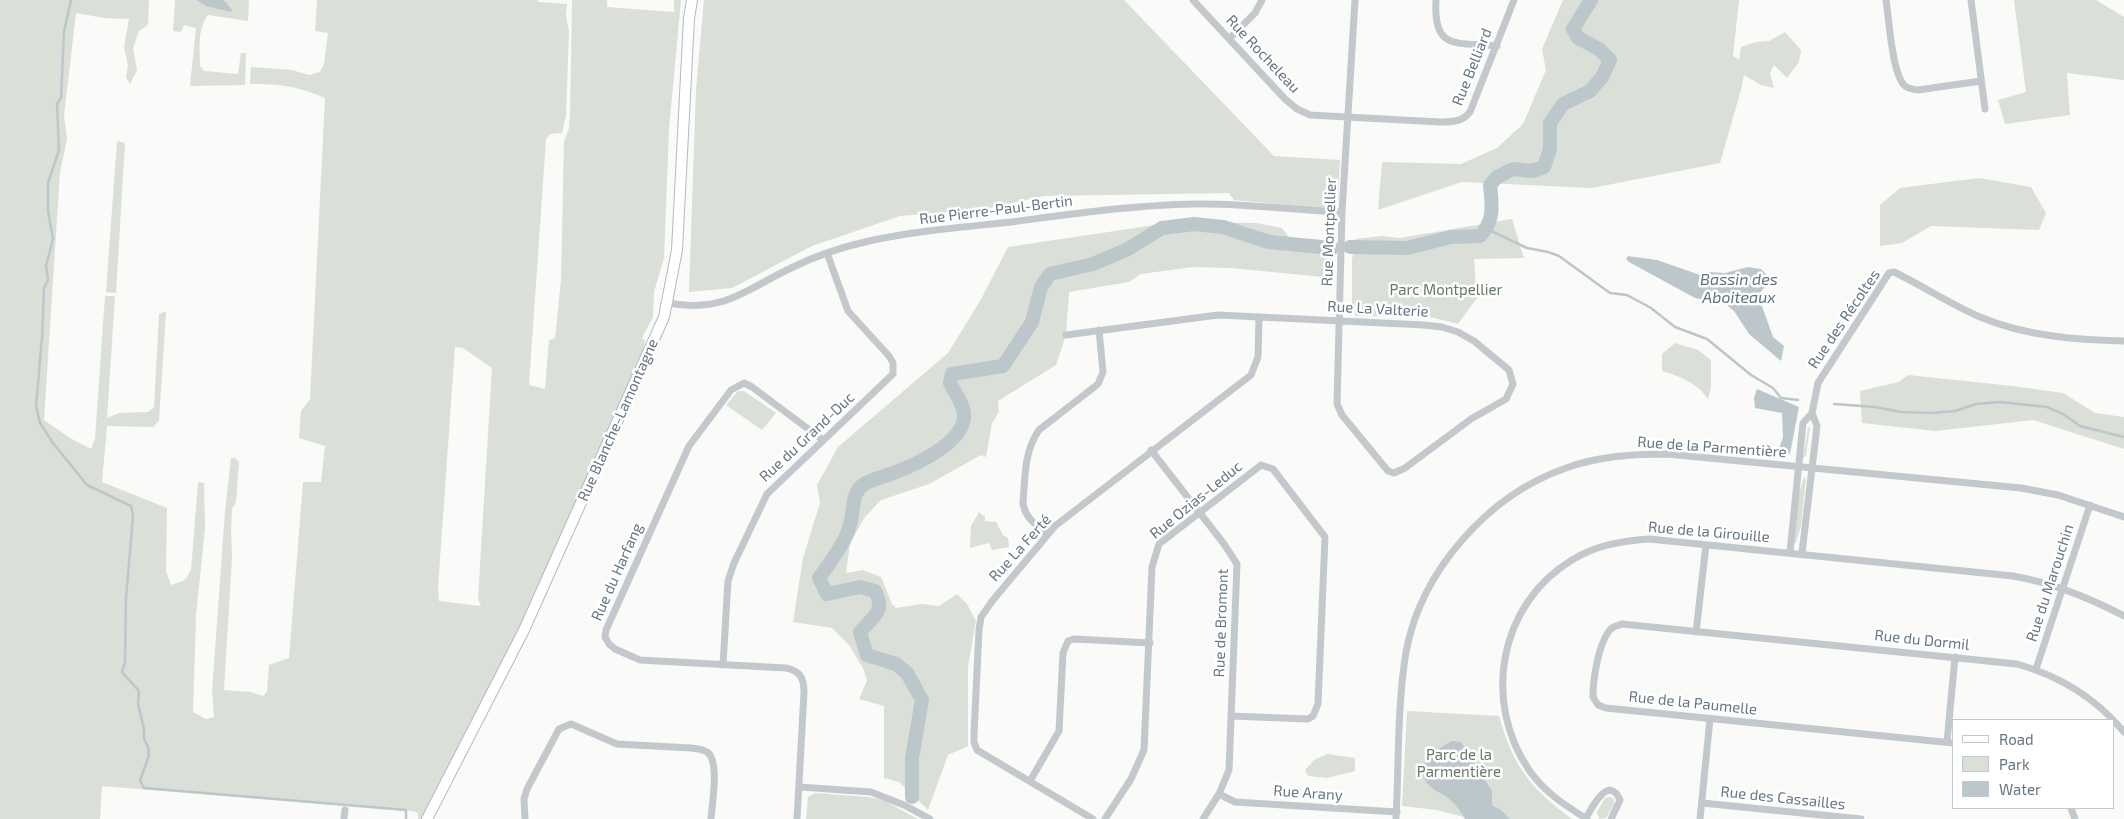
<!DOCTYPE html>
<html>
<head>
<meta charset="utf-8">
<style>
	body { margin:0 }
	#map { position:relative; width:2124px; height:819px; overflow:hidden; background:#fafaf8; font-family:"Exo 2",sans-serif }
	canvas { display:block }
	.legend { position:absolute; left:1952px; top:719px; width:162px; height:90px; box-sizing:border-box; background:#fff; border:1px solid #c1c8cd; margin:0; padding:6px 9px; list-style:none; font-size:15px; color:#657683 }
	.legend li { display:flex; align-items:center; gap:10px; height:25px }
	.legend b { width:25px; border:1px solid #c1c8cd }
</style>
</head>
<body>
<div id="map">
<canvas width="2124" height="819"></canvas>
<ul class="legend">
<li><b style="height:6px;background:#fff"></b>Road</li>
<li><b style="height:14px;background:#dadfd7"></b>Park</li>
<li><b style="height:14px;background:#bbc7cb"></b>Water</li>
</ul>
</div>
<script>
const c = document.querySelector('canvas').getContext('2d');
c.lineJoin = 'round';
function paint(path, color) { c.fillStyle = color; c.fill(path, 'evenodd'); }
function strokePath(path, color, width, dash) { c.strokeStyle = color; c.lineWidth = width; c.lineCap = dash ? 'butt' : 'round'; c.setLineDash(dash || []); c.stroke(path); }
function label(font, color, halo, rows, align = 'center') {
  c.font = font + ' "Exo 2",sans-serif'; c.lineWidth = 5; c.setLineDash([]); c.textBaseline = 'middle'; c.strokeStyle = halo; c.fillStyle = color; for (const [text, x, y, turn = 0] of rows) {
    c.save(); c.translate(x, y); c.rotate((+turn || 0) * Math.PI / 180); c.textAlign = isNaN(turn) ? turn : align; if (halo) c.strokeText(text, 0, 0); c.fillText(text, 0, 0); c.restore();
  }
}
paint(new Path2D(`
	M0,0h149l-1,25 -9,6 -6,17 4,22 -7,14 -4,-6 2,-12 -4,-19 5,-28 -25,-1 -28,-5 -12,103 3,23 -7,33 -16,248 26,18 21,11 4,-10 10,-143h10l-8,122 12,-5 29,-1 6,-5 5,-93 7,-3 -7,110 -6,6 -46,-1 -5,56 65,26 -1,63 5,14 14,-5 6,-10 7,-88 6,1 1,45 -9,87 -3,97 13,7 8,-2 -2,-26 13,-179 6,-54h4l4,4 -3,40 -4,7 -1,22 1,26 -8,133 27,2 12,4 4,-4 2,-27 20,-7 14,-176h18l4,-36 -26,-8 2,-27 9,-12 15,-301c-28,-12 -45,-14 -75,-14l1,-17 41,3 17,5 11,-3 4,-8 4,-31 -13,-2 2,-31h221v2l29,2 -1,12 3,15 -3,85 -4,17 -12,1 -4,5 -17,246 16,4 4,-49 6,-2 6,-58 3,-138 5,-14 1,-15 2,-113h35v7l67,5v-12h7l-12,129 -5,129 -10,34 -1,25 -11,21 3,3 -1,7 -123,280 -100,191h-3v-6l-5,-2 -311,-25 -2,33h-100zM455,347l8,1 29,20 -14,231 3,7 -42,-5 -1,-14z
	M175,0h21l10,6 20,-5 -2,-1h25l-1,21 -40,-6c-11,13 -8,35 -8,51l4,5 34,3 3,-21h5l-1,32 -55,1 6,-58 -12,-3 -3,7 -8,-1z
	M704,0h420l150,156 66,4 -2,42 -2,4 -5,3 -97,-9 -5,-7 -186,3 -62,14 -81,6 -88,30 -80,42 -43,4 7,-203z
	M1563,0h176l-6,56 6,4 2,-13 15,-5 13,-1 16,-9 16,18 -2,12 -12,16 -13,-13 -4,8 4,15 -13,-3 -17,-10 -3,15 -21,73 -128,25 -130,-6 -84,28 4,-48 79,2 36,-16 26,-24 23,-54 -4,-21z
	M2014,0h82l28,17v63l-57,-7 3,42 -65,9 -7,-24 28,-8z
	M117,141l8,2 -9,150 -10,-1z
	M1979,178l52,9 15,26 -7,17 -108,-4 -29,17 -22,3v-41l20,-17z
	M1512,219l12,39 -50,1 3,39 -19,26 -28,-7 -74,-1 -4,-5v-51l3,-21 27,-3 18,2z
	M1175,222l82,1 25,5 12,16 37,7 2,27 -102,-10 -38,-1 -52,7 -12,8 -60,10 -3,43 -10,30 -58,36 1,11 -7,11 -6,34 -5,-2 -52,29 -48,16 -17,18 -14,26 -4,29 17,-3 18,7 11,27 4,4 26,-4 17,2 18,-12 10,10 9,17 -8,45v80l-20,9 -20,55 -29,-28 -15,-4v-72l-25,-7 8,-18 -3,-11 -15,-25 -17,-17 -39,-6 10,-64 17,-55 -3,-18 21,-38 110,-94 32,-52 28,-54z
	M1675,343l23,7 13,10v27l-3,12c-12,-17 -27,-22 -46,-28v-17z
	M1908,375l104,11 51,7 32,20 29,4v32l-91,-29 -98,11 -73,-8 -2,-32 39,-9z
	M738,391h6l32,22 -14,17 -36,-25z
	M1810,427l-4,29 -3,2 5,-30z
	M1804,477l2,2 -5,47 -5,17 -2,-1 5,-49z
	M979,512l6,5v4l11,1 7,13 5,3 1,9 -17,3 -3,-7 -19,5 1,-22z
	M1407,711l92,5c14,50 31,72 73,103h-100l-35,-9 -35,-4z
	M1327,754l28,4v13l-28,7 -19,-2 -3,-6 9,-10z
	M815,793l54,4 16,4 33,18h-112l2,-22z
	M1610,797l4,2v5l-8,14 -7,1 -2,-7 8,-14z`), '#dadfd7');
paint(new Path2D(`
	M196,0h28l8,10 -1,2 -25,-6z
	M1628,256l29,4 43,15 9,-3 16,1 23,-6 13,2 8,8v5l-11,13 15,42 11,9 -3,15 -32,-27 -15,-23 -14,-12 -15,1 -10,-2 -66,-36 -3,-3z
	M1757,389l42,18 -9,47 -11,-5 4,-12 -1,-24 -27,-5 -1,-10z
	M1452,741l9,1 31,49v14l9,5 9,9h-45c-4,-7 -10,-16 -17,-21 -5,-4 -11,-6 -16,-10 -23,-20 3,-38 20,-47z`), '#bbc7cb');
strokePath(new Path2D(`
	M71,0l-7,32 -3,66 -4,6 2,46 -11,33v28l5,28 -7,27 2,14 -4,8 -2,50 -6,68 4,17 13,20 34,42 44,21 2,10 -7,82 -1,64 -3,10 17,19 -1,13 6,25v10l4,8 1,8 -9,26 4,7 262,22v9
	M1487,229l40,19 21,4 11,4 51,37 17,2 24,13 24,19 32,12 44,36 22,13 8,10 17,2
	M1834,404l41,3 26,5 30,1 24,-2 21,-7 24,-2 47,5 16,7 17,12 44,11`), '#bbc7cb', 2.5);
strokePath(new Path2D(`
	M1350,247l57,1 44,-11 29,-1c15,-16 12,-31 10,-51l7,-8 16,-8 19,2 12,-4 6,-18v-26l13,-19 27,-13 12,-14 8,-17 -11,-11 -21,-11 -5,-9 18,-29
	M912,797v-39l10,-58 -15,-27 -11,-9 -29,-9 -7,-23c13,-15 26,-21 15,-41l-15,-4 -33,7 -8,-16c14,-20 30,-39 33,-63 2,-12 1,-23 12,-31 8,-5 20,-7 29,-11 22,-8 69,-29 71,-56 1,-11 -9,-24 -14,-34l2,-9 51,-8 29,-44 9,-35 9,-13 43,-10 35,-15 34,-21 32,-4 29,3 46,15 63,6`), '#bbc7cb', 14);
const secondary = new Path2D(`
	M427,819l97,-189 140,-313 13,-67 12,-232 3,-18`);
strokePath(secondary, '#b3babf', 12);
strokePath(new Path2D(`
	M1193,0l92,99 12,10 13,6 130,7c12,0 22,0 30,-10l44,-112
	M1436,0c-3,51 20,42 61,46
	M1886,0c3,19 6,72 18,85 4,4 8,4 14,5l63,-9
	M1971,0l14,109
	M1230,38l25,-25 7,-13
	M668,303c56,10 75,-12 123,-35 24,-12 51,-21 78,-27 46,-10 95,-14 142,-19 61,-8 122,-17 184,-18 49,-1 98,6 147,8
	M1066,335l152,-20 206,10 18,2 16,5 16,9 35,29 4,14 -7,15 -35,20 -66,49 -11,5 -6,-2 -46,-56 -5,-11 5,-192 13,-212
	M1151,450l73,94 13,20 -8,206 -10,24 -16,25
	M1047,534c-11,-9 -22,-16 -24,-31 2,-25 1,-52 16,-73l59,-46 5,-12 -4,-42
	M1790,552l13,-129 9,-10 6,-30 71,-110 5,-1c29,14 56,32 86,45 45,19 96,23 144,24
	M1802,553l15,-127 -5,-13
	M1696,632l10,-87
	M723,665l5,-84 6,-18 33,-69 126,-120v-11l-4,-7 -41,-45 -21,-58
	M2036,669l54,-164
	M1947,742l8,-85
	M1953,743l-347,-35 -8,-3 -5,-8c0,-18 5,-51 16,-66 3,-5 8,-5 13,-7l395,40c43,12 78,33 107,68
	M1030,781l29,-50 4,-78 5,-12 6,-2 76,4
	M800,787l71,5 33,13 26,14
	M1219,794l16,8 162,10
	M1702,803l159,16
	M2071,808l4,11
	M1586,818c6,-11 23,-44 34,-18l-9,19
	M344,819l1,-9
	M525,819l-1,-20 3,-10 32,-60 12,-5 46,20 74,4c6,1 11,1 16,4 13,9 5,52 4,67
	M797,819l7,-127c0,-14 -4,-21 -18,-24l-146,-8 -25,-11 -6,-5 -4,-7 1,-7 83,-184 42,-56 13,-7 8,4 71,53
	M1093,819l-116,-69 -3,-8v-8l5,-104 2,-13 12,-17 62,-74 196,-151 7,-18 1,-39
	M1105,819l26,-40 13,-29 8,-183 7,-23 97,-75 5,-4 12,4 52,68 -7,167 -5,12 -5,3 -77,-3
	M1396,819c3,-55 1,-112 10,-167 15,-81 82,-157 160,-184 33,-12 67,-14 101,-14l354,34 37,7 66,22
	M1587,819c-21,-13 -43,-27 -58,-49 -47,-69 -30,-166 43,-210 24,-15 50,-19 77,-21l364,37c40,7 75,21 111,40
	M1700,819l10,-100`), '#c3c8cc', 7);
strokePath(secondary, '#fff', 10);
label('15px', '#657683', '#fff', [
	["Rue Rocheleau",1263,54,47],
	["Rue Belliard",1472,67,-68],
	["Rue Pierre-Paul-Bertin",996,210,-7],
	["Rue Montpellier",1329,232,-88],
	["Rue La Valterie",1378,309,3],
	["Rue des Récoltes",1844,319,-56],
	["Rue Blanche-Lamontagne",618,420,-66],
	["Rue du Grand-Duc",807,437,-43],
	["Rue de la Parmentière",1712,447,4],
	["Rue Ozias-Leduc",1196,500,-39],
	["Rue de la Girouille",1709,532,5],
	["Rue La Ferté",1020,548,-48],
	["Rue du Harfang",617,572,-66],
	["Rue du Marouchin",2050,583,-72],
	["Rue de Bromont",1221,623,-88],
	["Rue du Dormil",1922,640,6],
	["Rue de la Paumelle",1693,703,6],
	["Rue Arany",1308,793,4],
	["Rue des Cassailles",1783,798,6]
]);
label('15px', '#687a64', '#fff', [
	["Parc Montpellier",1446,290],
	["Parc de la",1459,755],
	["Parmentière",1459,772]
]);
label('italic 16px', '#60757c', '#fff', [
	["Bassin des",1739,280],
	["Aboiteaux",1739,298]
]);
</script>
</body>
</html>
